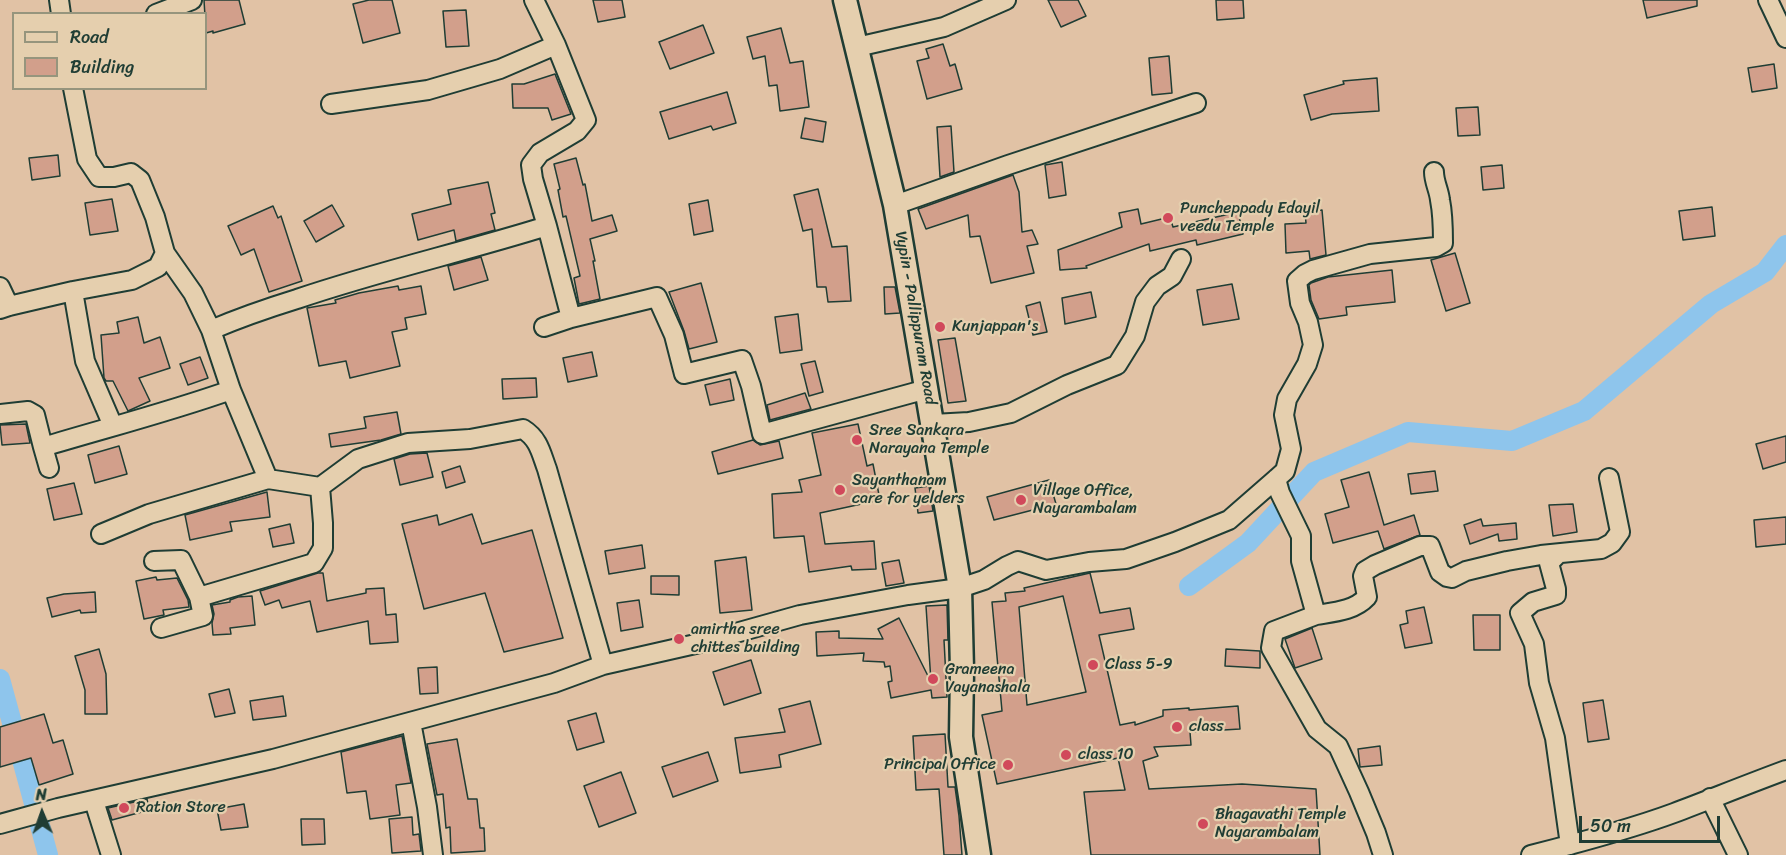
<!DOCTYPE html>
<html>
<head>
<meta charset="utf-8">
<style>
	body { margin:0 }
	#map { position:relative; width:1786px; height:855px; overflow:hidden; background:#e1c2a5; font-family:Sriracha,sans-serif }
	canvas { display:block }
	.legend { position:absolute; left:12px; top:12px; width:195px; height:78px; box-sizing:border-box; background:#e5cfae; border:2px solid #96957d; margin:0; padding:8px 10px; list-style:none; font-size:18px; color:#1f3d34 }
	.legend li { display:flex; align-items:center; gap:12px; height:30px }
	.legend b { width:30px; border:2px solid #96957d }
	.north { position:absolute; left:12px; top:783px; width:60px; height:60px; -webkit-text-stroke:4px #e5cfae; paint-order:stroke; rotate:358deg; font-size:16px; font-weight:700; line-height:24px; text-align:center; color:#1f3d34 }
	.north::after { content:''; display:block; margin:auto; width:21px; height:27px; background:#1f3d34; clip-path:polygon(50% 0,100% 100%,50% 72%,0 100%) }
	.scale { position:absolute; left:1579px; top:816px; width:141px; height:27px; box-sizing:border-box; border:3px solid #1f3d34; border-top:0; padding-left:8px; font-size:18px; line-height:21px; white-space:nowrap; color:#1f3d34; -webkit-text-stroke:4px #e5cfae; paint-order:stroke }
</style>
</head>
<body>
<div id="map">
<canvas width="1786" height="855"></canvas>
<ul class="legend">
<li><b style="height:8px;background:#e5cfae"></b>Road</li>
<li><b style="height:16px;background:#d29f8b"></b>Building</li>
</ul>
<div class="north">N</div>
<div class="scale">50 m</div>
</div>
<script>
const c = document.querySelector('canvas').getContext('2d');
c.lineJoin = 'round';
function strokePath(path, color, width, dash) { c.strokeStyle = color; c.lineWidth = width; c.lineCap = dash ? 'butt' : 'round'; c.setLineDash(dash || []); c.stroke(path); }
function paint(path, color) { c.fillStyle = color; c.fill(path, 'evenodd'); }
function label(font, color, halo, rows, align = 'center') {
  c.font = font + ' Sriracha,sans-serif'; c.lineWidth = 4.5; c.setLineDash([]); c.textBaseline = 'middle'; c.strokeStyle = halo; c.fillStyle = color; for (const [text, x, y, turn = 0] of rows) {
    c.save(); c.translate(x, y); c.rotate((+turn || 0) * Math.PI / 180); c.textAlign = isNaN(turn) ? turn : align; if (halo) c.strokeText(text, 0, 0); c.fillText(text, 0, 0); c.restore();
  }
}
strokePath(new Path2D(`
	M1189,586l59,-43 66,-71 94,-40 104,9 72,-30 127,-107 54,-32 21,-27
	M0,679l48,176`), '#8ec5ec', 20);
const building = new Path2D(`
	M204,0h35l6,24 -32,9v-2l-7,2z
	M369,0h23l8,33 -37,10 -10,-39z
	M593,0h29l3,17 -27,5z
	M1048,0h30l8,16 -25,11z
	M1216,0h27l1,18 -27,2z
	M1643,0h54v6l-50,12z
	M466,10l3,36 -23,1 -3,-36z
	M703,25l11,28 -44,16 -11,-27z
	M781,28l9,35 13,-2 6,46 -29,4 -3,-26 -8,1 -4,-30 -12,3 -6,-22z
	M943,44l7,22 5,-2 7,25 -35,10 -10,-38 12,-3 -3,-9z
	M1169,56l3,37 -20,2 -3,-37z
	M1774,64l3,24 -25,4 -4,-24z
	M555,74l16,40 -19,6 -4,-12h-35l-1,-24h12z
	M1377,78l2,33 -47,3 -21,6 -7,-25 40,-11 -1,-3z
	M727,92l9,31 -23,7 -2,-4 -42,13 -9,-27z
	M1478,107l2,28 -22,1 -2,-28z
	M805,118l21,4 -3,20 -22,-4z
	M951,126l3,46 -14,5 -3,-50z
	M58,155l2,21 -28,4 -3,-22z
	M576,158l7,27 2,-1 7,37 20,-6 5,16 -27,8 5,22h-2l7,38 -21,5 -5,-26 6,-2 -14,-60 -3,1 -5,-27 2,-1 -6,-25z
	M1062,162l4,33 -17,3 -4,-33z
	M1502,165l2,23 -21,2 -2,-23z
	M1013,175l6,17 3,40 10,-2 6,14 -11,2 7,27 -43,10 -11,-47 -10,1 -2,-22 -42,14 -8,-20z
	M488,182l7,31 -4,1 4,16 -39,11 -2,-11 -36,10 -6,-26 39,-10 -3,-14z
	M818,189l14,58 15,-1 4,55 -23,1 -2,-15h-9l-5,-58 -9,2 -9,-36z
	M112,199l6,32 -28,4 -5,-32z
	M708,200l5,31 -19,4 -5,-31z
	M332,205l12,21 -28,16 -12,-21z
	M273,206l5,12 3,-2 21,65 -33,11 -15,-43 -13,6 -13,-29z
	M1712,207l3,29 -32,4 -4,-29z
	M1138,209l3,15 29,-7 3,10 65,-15 5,22 -46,11 -1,-5 -46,11 -1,-7 -63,22 1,2 -27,2 -2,-20 64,-23 -3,-14z
	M1322,210l4,45 -16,4 -1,-8 -23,2 -1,-29 21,-1 -1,-11z
	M1455,253l15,50 -24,8 -15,-51z
	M481,257l7,23 -34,10 -6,-24z
	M1392,270l3,32 -49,5 1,8 -28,4 -8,-19 -2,-15 2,-2 17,-6z
	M701,283l16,59 -28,7 -5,-18 -15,-39z
	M1232,284l7,35 -36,6 -6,-35z
	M398,286l1,4 22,-4 5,28 -21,4 2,11 -15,3 8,34 -50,12 -4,-17 -27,5 -12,-58 29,-5 -1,-3 24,-7z
	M884,287h11l5,26 -15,1z
	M1091,292l5,25 -31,7 -3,-26z
	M1040,302l7,30 -14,3 -7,-29z
	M798,314l4,36 -22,3 -5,-36z
	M138,317l6,26 16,-6 10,31 -31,10 11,23 -22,10 -15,-30h-7l-2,-3 -3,-43 18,-2 -2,-11z
	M955,338l11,63 -18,2 -10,-63z
	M592,352l5,24 -29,6 -5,-24z
	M200,357l8,21 -20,7 -8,-21z
	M815,361l8,31 -14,4 -8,-32z
	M536,378l1,19 -34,2 -1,-20z
	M730,379l4,21 -24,5 -5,-20z
	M805,393l6,16 -41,11 -3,-15z
	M397,412l4,22 -20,6 -50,7 -2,-13 37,-6 -2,-11z
	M26,424l4,19 -28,2 -2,-20z
	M858,424l9,42 6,-2 7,36 -60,13 5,31 49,-3 2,28 -24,1 -1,-4 -42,6 -5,-36 -30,2 -2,-44 30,-2 -3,-12 22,-5 -9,-42z
	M1786,436v26l-23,7 -7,-25z
	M753,440l7,5 19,-4 4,17 -65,16 -6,-22z
	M119,446l8,28 -32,9 -7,-28z
	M427,453l6,24 -33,8 -6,-26 16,-5z
	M460,466l5,16 -19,6 -4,-16z
	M1435,471l3,20 -27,3 -3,-20z
	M1369,472l15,53 30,-10 6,20 -36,14 -6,-18 -45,12 -8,-29 24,-7 -8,-27z
	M1049,480l7,24 -62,16 -7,-23z
	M74,483l8,31 -28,6 -7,-31z
	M929,486l4,25 -15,2 -3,-25z
	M267,492l3,25 -40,5 2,9 -42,9 -5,-25z
	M1573,504l4,28 -24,4 -4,-31z
	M472,514l10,30 50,-14 31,108 -59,14 -19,-59 -61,16 -22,-85 35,-9 2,10z
	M1786,517v27l-30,3 -2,-27z
	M1481,519l2,7 33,-3 1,16 -18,2 -1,-7 -28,10 -6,-19z
	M290,524l4,19 -21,4 -4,-18z
	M642,545l3,23 -36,6 -4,-23z
	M746,557l6,53 -32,3 -5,-52z
	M899,560l5,23 -18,3 -4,-23z
	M318,573h5l4,28 39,-8v-4l18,-1 2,27 10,-1 2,28 -28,2 -2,-23 -51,11 -7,-31 -28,7 -3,-8 -14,5 -5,-14z
	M1090,573l10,40 30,-5 4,21 -35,6 21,90 15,-3v3l28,-9v-6l26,-2v2l49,-4 2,23 -50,3 1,13 -37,2 4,9 -15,5 6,28 93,-5 74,5 4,66h-229l-7,-63 41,-2 -7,-32 -121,26 -15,-69 20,-4 -10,-109 14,-1 -1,-8 20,-2 -1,-3zM1063,596l23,96 -59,13 -8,-98z
	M651,576h28v19l-28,-1z
	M156,577l1,3 20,-2 11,22 1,7 -26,3 1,5 -20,4 -8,-38z
	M95,592l1,20 -15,1 -1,-3 -28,7 -5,-19 17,-4z
	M252,596l3,29 -25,3 1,6 -18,1 -1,-12 2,-9 -2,-9 18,-3v-2l8,-3z
	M639,600l4,27 -22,4 -4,-28z
	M947,605l1,35h-4l3,57 -15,1 -1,-8 -40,8 -3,-16 4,-1 -2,-15 -5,1 -1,-5 -21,-1 1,-8 -47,3 -1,-24 23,-1v7l44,1 -5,-10 21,-11 32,64 -5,-76z
	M1424,607l8,36 -27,5 -5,-23 8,-2 -2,-12z
	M1473,615h27v35h-26z
	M1312,628l10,31 -27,9 -10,-29z
	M99,649l7,25 1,40h-22v-24l-10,-34z
	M1226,649l34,2v17l-35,-2z
	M751,660l10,33 -37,12 -11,-33z
	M437,667l1,26 -18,1 -2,-26z
	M229,689l6,24 -20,4 -6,-23z
	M283,696l3,20 -33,4 -3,-19z
	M1603,700l6,39 -21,3 -5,-39z
	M810,701l11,43 -42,11 2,12 -41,6 -5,-35 50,-6 -6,-23z
	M596,713l8,29 -27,8 -9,-29z
	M44,714l9,29 10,-3 10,34 -34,11 -8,-27 -31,9v-40z
	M945,734l3,53h7l4,29 3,39h-18l-5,-66 -23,1 -3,-54z
	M402,736l9,47 -15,2 4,30 -30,4 -4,-28 -19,2 -6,-41z
	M457,739l11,60h9l3,29h4l1,23 -34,2 -1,-26 -4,1 -3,-34 -6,1 -10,-51z
	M1380,746l2,19 -22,2 -2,-18z
	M708,752l10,29 -45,16 -11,-30z
	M621,772l15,41 -37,14 -15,-41z
	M147,799l2,11 -37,10 -4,-12z
	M244,804l4,23 -27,3 -4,-21z
	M412,817l1,18 6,-1 2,17 -29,2 -3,-34z
	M301,819h23l1,25 -23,1z`);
paint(building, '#d29f8b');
strokePath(building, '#1f3d34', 1.5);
const minor = new Path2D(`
	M59,0l2,14
	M1768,0l18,38
	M156,14l36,-14
	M857,47l87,-20 62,-27
	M73,88l14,71 12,18h15l17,-4 9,7 15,37 10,36 28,40 18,37 20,60 37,89 52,8 38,-28 50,-16 62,-4 53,-10c16,10 18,24 24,40l56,196
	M331,104l97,-14 72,-21 56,-24
	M895,205l113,-40 188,-62
	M547,226l24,92 86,-21 17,38 10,39 58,-14 9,26 11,48 165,-45
	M0,287l9,19
	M73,291l12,70 28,65
	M0,309l9,-3 64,-15 59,-11 26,-13 7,-14
	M544,327l27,-9
	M211,330c28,-12 57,-22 86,-31 82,-28 167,-47 250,-73l-14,-47 -2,-14 9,-12 37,-22 9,-11 -30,-75 -22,-45
	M0,414l28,-3 7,4 8,32
	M933,424l36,-2 42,-9 56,-28 50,-20 18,-29 10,-34 12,-16 15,-10 9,-17
	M49,468l-6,-21c63,-19 126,-35 188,-57
	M1276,479l4,14 21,43v25l15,54 -42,16 -3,17 46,81 21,17 21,46 17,41 7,22
	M101,534l48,-20 119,-35
	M1558,554l-9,9 7,26v6l-23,7 -13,11 14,31 5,39 16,55 15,107
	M154,561l27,-1 18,37 115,-34 9,-15v-25l-3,-36
	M1316,615c18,-3 38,-4 51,-18l-4,-21 2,-5 10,-6 45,-19h10l10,26 7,5 5,1 14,-7 41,-10 34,-6 60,-6 11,-6 8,-11 -11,-54
	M161,628l42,-12 -4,-19
	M411,722l16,85 6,48
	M1710,798l28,57
	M94,801l17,54
	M0,824l58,-16 215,-49 281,-76 49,-18 97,-22 100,-28 108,-20 52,-7 24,-8 23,-14 11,-5 28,9 43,-8 37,-3 49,-17 54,-22 47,-41 9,-8 6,-22 -7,-34 3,-16 20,-35 6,-19 -5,-23 -8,-19 -3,-22 8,-7 8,-4 57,-16 66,-7 7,-4c0,-14 0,-28 -3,-43 -1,-10 -6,-18 -6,-28
	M1531,855c47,-12 97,-25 143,-42 37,-14 74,-29 112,-43`);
const major = new Path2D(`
	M845,0l50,205 65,383 2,82 -1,67 18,118`);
strokePath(minor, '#1f3d34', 22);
strokePath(major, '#1f3d34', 27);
strokePath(minor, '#e5cfae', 18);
strokePath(major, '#e5cfae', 22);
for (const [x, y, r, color] of [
	[1168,218,6,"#d1495b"],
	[940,327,6,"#d1495b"],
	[857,440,6,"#d1495b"],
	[840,490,6,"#d1495b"],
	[1021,500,6,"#d1495b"],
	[679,639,6,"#d1495b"],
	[1093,665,6,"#d1495b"],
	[933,679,6,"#d1495b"],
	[1177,727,6,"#d1495b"],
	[1066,755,6,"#d1495b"],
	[1008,765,6,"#d1495b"],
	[124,808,6,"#d1495b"],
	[1203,824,6,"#d1495b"]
]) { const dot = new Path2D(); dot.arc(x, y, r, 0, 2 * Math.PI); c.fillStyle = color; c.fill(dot); strokePath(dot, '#e5cfae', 2); }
label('16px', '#1f3d34', '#e5cfae', [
	["Puncheppady Edayil",1180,209],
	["veedu Temple",1180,227],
	["Kunjappan's",952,327],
	["Sree Sankara",869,431],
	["Narayana Temple",869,449],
	["Sayanthanam",852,481],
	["care for yelders",852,499],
	["Village Office,",1033,491],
	["Nayarambalam",1033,509],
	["amirtha sree",691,630],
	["chittes building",691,648],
	["Class 5-9",1105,665],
	["Grameena",945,670],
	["Vayanashala",945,688],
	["class",1189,727],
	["class 10",1078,755],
	["Principal Office",996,765,"right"],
	["Ration Store",136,808],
	["Bhagavathi Temple",1215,815],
	["Nayarambalam",1215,833]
], 'left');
label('16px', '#1f3d34', '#e5cfae', [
	["Vypin - Pallippuram Road",915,318,80]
]);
</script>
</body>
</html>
